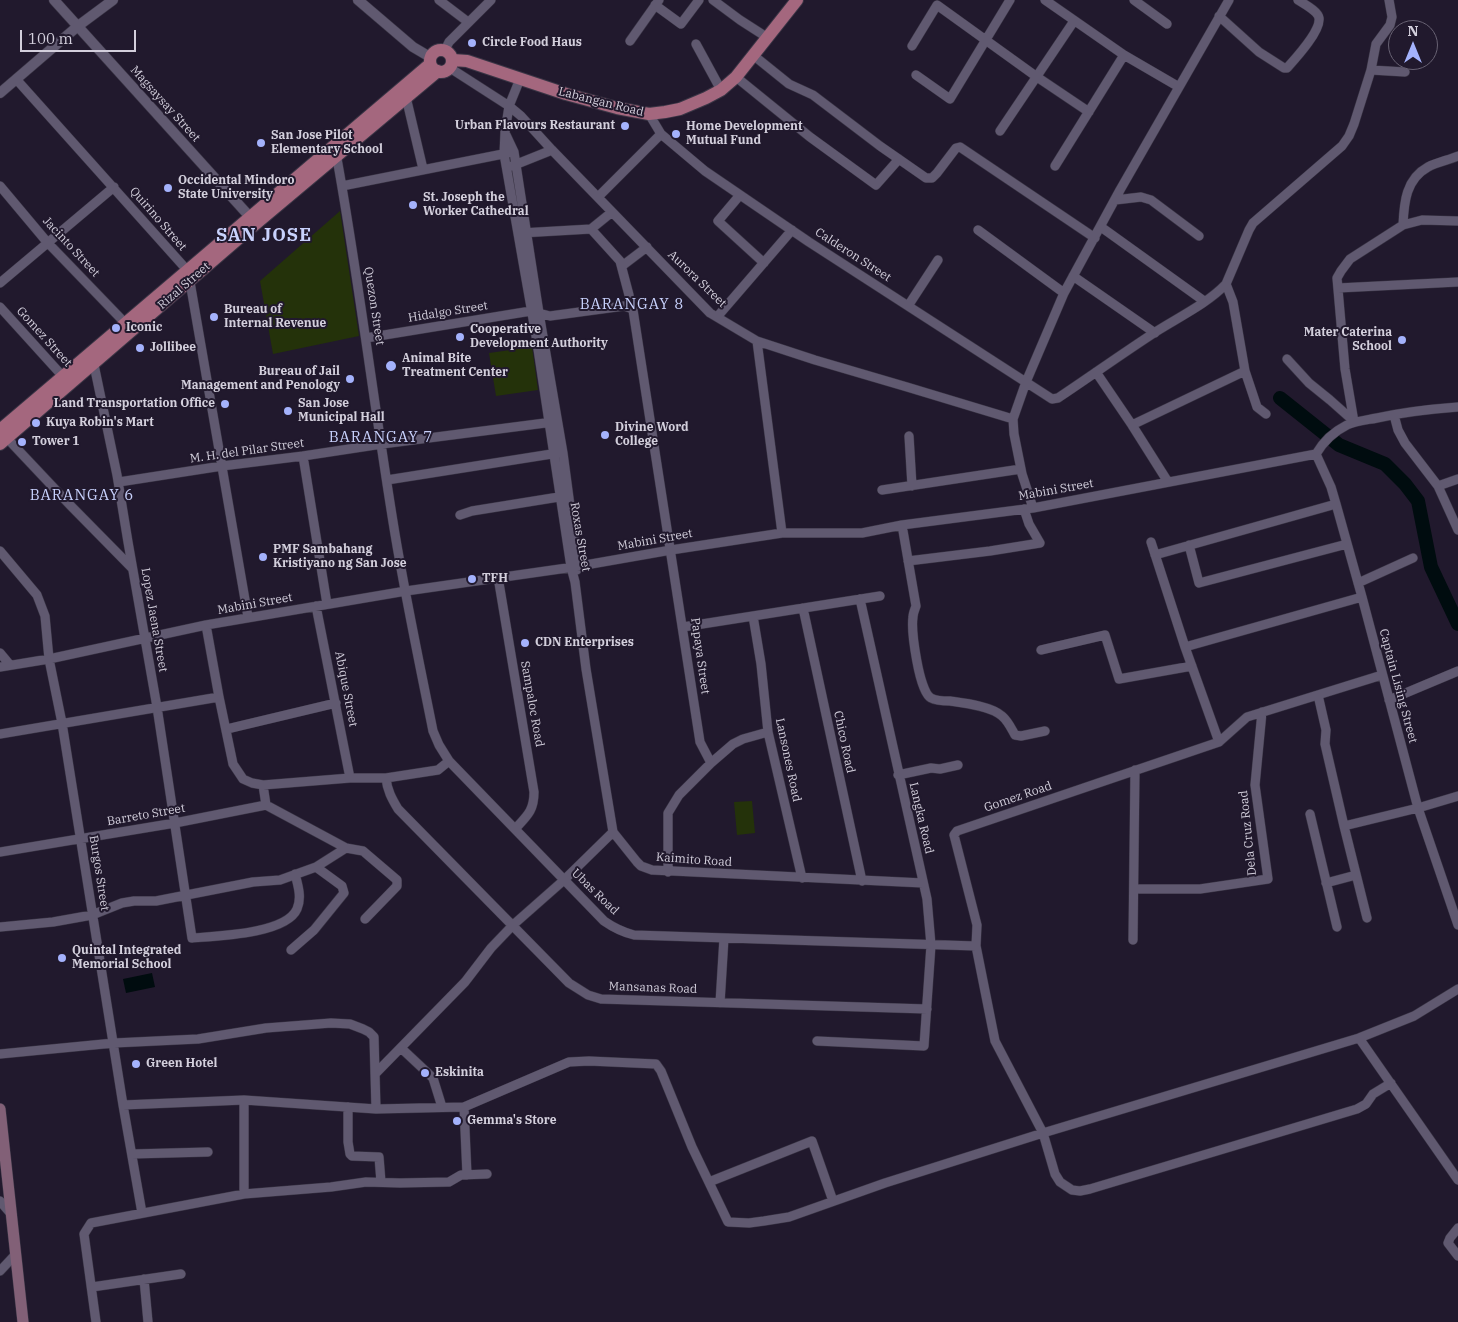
<!DOCTYPE html>
<html>
<head>
<meta charset="utf-8">
<style>
	body { margin:0 }
	#map { position:relative; width:1458px; height:1322px; overflow:hidden; background:#21192d; font-family:"IBM Plex Serif",serif }
	canvas { display:block }
	.north { position:absolute; left:1388px; top:20px; width:50px; height:50px; box-sizing:border-box; background:#21192d; border:1px solid #686273; border-radius:50%; rotate:0deg; font-size:14px; font-weight:700; line-height:20px; text-align:center; color:#d3cfdc }
	.north::after { content:''; display:block; margin:auto; width:18px; height:22px; background:#a4b2fc; clip-path:polygon(50% 0,100% 100%,50% 72%,0 100%) }
	.scale { position:absolute; left:20px; top:30px; width:116px; height:22px; box-sizing:border-box; border:2px solid #d3cfdc; border-top:0; padding-left:6px; font-size:15px; line-height:18px; white-space:nowrap; color:#d3cfdc; -webkit-text-stroke:4px #21192d; paint-order:stroke }
</style>
</head>
<body>
<div id="map">
<canvas width="1458" height="1322"></canvas>
<div class="north">N</div>
<div class="scale">100 m</div>
</div>
<script>
const c = document.querySelector('canvas').getContext('2d');
c.lineJoin = 'round';
function paint(path, color) { c.fillStyle = color; c.fill(path, 'evenodd'); }
function strokePath(path, color, width, dash) { c.strokeStyle = color; c.lineWidth = width; c.lineCap = dash ? 'butt' : 'round'; c.setLineDash(dash || []); c.stroke(path); }
function label(font, color, halo, rows, align = 'center') {
  c.font = font + ' "IBM Plex Serif",serif'; c.lineWidth = 4; c.setLineDash([]); c.textBaseline = 'middle'; c.strokeStyle = halo; c.fillStyle = color; for (const [text, x, y, turn = 0] of rows) {
    c.save(); c.translate(x, y); c.rotate((+turn || 0) * Math.PI / 180); c.textAlign = isNaN(turn) ? turn : align; if (halo) c.strokeText(text, 0, 0); c.fillText(text, 0, 0); c.restore();
  }
}
paint(new Path2D(`
	M340,211l19,125 -86,18 -13,-73z
	M532,347l6,43 -42,6 -7,-43z
	M752,801l3,32 -18,2 -3,-33z`), '#24320a');
paint(new Path2D(`
	M152,973l3,14 -29,6 -3,-14z`), '#000c0f');
strokePath(new Path2D(`
	M1280,398l59,47 46,19 20,20 13,17 13,66 27,57`), '#000c0f', 14);
const minor = new Path2D(`
	M439,0l29,22
	M713,0l27,20 28,18
	M1045,0l79,55 55,32
	M1134,0l33,24
	M655,5l26,19 18,-24
	M1219,16l40,36 25,16h3c8,-9 34,-37 32,-50 -1,-7 -15,-14 -21,-18
	M630,41l29,-41
	M696,44l25,46
	M912,46l25,-41 100,72 52,35
	M445,50l4,-8 42,-42
	M753,55l36,29 24,11 67,51 46,32h6l5,-5 19,-25 4,-1 135,91
	M450,68l59,38 12,10 31,34 158,163 47,28 58,19 92,27 106,32
	M1371,70l34,2
	M916,75l34,24 60,-99
	M736,77l74,60 66,48 23,-26
	M16,79l171,191 3,12 58,335
	M520,79l-11,27 -4,26 -1,22 32,182 35,231 4,15 11,87 27,163 24,30 4,4 11,4 271,13
	M406,97l17,72
	M649,114l12,20 44,37 104,71 243,157 6,-1c33,-22 65,-45 99,-67 22,-14 51,-28 69,-47l23,-54 4,-7 89,-77 7,-10 5,-12 17,-54 5,-26 14,-19 2,-8 -3,-17
	M1000,131l74,-110
	M506,135l8,17 25,161 24,140 15,113 -1,4
	M336,153c23,126 38,254 59,381 11,66 25,132 38,197l6,14 10,16 155,160c10,7 18,11 30,14l342,11
	M512,166l40,-16
	M1055,166l69,-111
	M0,186l47,56 81,84
	M342,186l166,-33
	M740,195l-22,26 46,42
	M598,197l63,-63
	M1115,200l26,-3 10,3 48,36
	M1403,225c1,-23 3,-46 25,-58 9,-5 21,-7 30,-11
	M1101,227l103,74
	M591,229l29,32 9,34 1,13
	M978,230l86,63
	M521,233l70,-4 21,-17
	M622,266l25,-19
	M1073,276l82,57
	M0,283l114,-96
	M1226,284l7,18 12,69 12,36 9,7
	M1338,288l120,-6
	M908,306l30,-46
	M0,307l67,74
	M717,317l75,-87
	M366,338l165,-27 19,5 74,-10 6,2 3,2 67,432 11,21
	M757,341l25,192
	M1287,359l22,24 21,17 18,16 5,2
	M93,360l24,115 11,67 29,165 35,231c25,-2 94,-4 105,-29 5,-11 1,-24 -2,-35
	M1096,372l36,53 36,57
	M1394,415l4,15 7,13 33,43 20,44
	M1354,422l-9,-53 -8,-91 4,-7 9,-12 53,-34 19,-5 36,1
	M1132,425l113,-54
	M4,435l66,70 62,63
	M909,436l3,50
	M1316,454l15,33 5,17 26,93 56,211 40,117
	M1316,454c7,-12 19,-23 31,-29 9,-4 20,-5 30,-7 27,-6 54,-9 81,-11
	M303,456l24,148
	M387,480l171,-27
	M119,482l103,-16 81,-10 79,-12 171,-22
	M1438,486l20,-7
	M882,490l139,-21
	M1033,508l-11,-34 -8,-40 -1,-15 13,-37 38,-89 56,-103 109,-190
	M460,515l12,-4 93,-15
	M902,525l14,81c-1,3 -3,7 -3,11 -2,14 6,75 18,81 5,3 13,3 19,3 14,2 41,5 52,15 6,5 9,12 13,19l6,1 24,-5
	M1151,542l34,105 34,95
	M1189,545l10,38 148,-39
	M0,551l37,44 8,21 4,43 13,64 61,382 19,108
	M1155,555l181,-51
	M908,561l82,-10 50,-8 -11,-19 -5,-15
	M498,577l36,215c0,19 -7,24 -19,37
	M1358,583l55,-25
	M316,606l34,172
	M803,608l59,273
	M753,616l8,48 7,68 34,146
	M206,625l13,72 14,67 10,15 9,4 11,2 87,-7h36l52,-8 11,-9
	M683,627l197,-31
	M1185,647l177,-50
	M1041,650l64,-15 14,44 73,-13
	M0,653l10,12
	M0,667l49,-8 157,-34 200,-34 168,-24 97,-17 111,-17h80l40,-8 131,-17 283,-54
	M1382,675l-135,42 -28,25 -259,88 -3,1 -3,4 23,90 -1,21 19,95 48,92 12,41 5,8 12,8 8,1 10,-2 267,-80 9,-5 7,-10 18,-11
	M1318,695l8,35 -1,14 19,82 23,92
	M1389,700l69,-29
	M227,729l109,-26
	M0,734l219,-37
	M898,775l33,-7 9,1 18,-4
	M386,778c1,12 6,21 12,31l171,174 19,12 13,4 326,10
	M263,785l3,20
	M266,805l80,43 17,3 34,29v6l-32,33
	M1310,814l27,113
	M1344,826l74,-18 40,-12
	M0,852l175,-29 91,-18
	M668,872v-59l11,-18 32,-32 22,-19 10,-5 25,-7
	M1326,883l30,-8
	M1134,889h66l68,-10 -13,-94 7,-73
	M0,927l53,-5 39,-7 30,-12 12,-2h22l97,-19 27,-2 36,-13 30,-19
	M1133,940l2,-170
	M291,950l23,-20 30,-37 -2,-7 -26,-19
	M720,1003l4,-65
	M1359,1038l99,142
	M817,1041l107,5 7,-101 -4,-46 -67,-300
	M401,1048l32,30 9,29
	M0,1054l114,-11 84,-4 68,-11 65,-5 19,1 13,5 6,3 5,5 2,72
	M375,1074l90,-92 26,-34 22,-23 51,-45 49,-48
	M123,1105l121,-5 132,9 88,-2 105,-45 20,-1 67,3 5,7 31,76 36,75 21,1 15,-2 25,-4 96,-34 158,-50 316,-95 55,-22 44,-27
	M348,1107v35l2,12 2,2 27,1 2,25
	M464,1107l3,68
	M132,1154l76,-2
	M709,1182l103,-41 21,60
	M244,1194v-94
	M0,1201l12,14
	M1458,1228l-8,10 -2,5 10,13
	M0,1271l15,-16
	M144,1279l4,43
	M92,1287l89,-13
	M96,1322l-12,-88 7,-11 153,-29 87,-7 35,-5 34,1 49,-1 12,-7 26,-1`);
const tertiary = new Path2D(`
	M54,0l196,217 1,7
	M358,0l55,47 17,10
	M0,93l78,-67 35,-26`);
const secondary = new Path2D(`
	M0,1109l23,213`);
const primary = new Path2D(`
	M430 61a11 11 0 1 1 22 0a11 11 0 1 1-22 0Z
	M453,60l14,1 99,33 51,14 32,6 16,-2 15,-3 26,-11 15,-8 15,-13 61,-77
	M0,430l430,-366
	M0,444l252,-217 186,-156`);
strokePath(minor, '#3a3545', 10);
strokePath(tertiary, '#3a3545', 11);
strokePath(secondary, '#3a3545', 12);
strokePath(primary, '#3a3545', 14);
strokePath(minor, '#605970', 9);
strokePath(tertiary, '#605970', 10);
strokePath(secondary, '#826077', 11);
strokePath(primary, '#a4677e', 12);
for (const [x, y, r, color] of [
	[472,43,5,"#a4b2fc"],
	[625,126,5,"#a4b2fc"],
	[676,134,5,"#a4b2fc"],
	[261,143,5,"#a4b2fc"],
	[168,188,5,"#a4b2fc"],
	[413,205,5,"#a4b2fc"],
	[214,317,5,"#a4b2fc"],
	[116,328,5,"#a4b2fc"],
	[460,337,5,"#a4b2fc"],
	[1402,340,5,"#a4b2fc"],
	[140,348,5,"#a4b2fc"],
	[391,366,6,"#a4b2fc"],
	[350,379,5,"#a4b2fc"],
	[225,404,5,"#a4b2fc"],
	[288,411,5,"#a4b2fc"],
	[36,423,5,"#a4b2fc"],
	[605,435,5,"#a4b2fc"],
	[22,442,5,"#a4b2fc"],
	[263,557,5,"#a4b2fc"],
	[472,579,5,"#a4b2fc"],
	[525,643,5,"#a4b2fc"],
	[62,958,5,"#a4b2fc"],
	[136,1064,5,"#a4b2fc"],
	[425,1073,5,"#a4b2fc"],
	[457,1121,5,"#a4b2fc"]
]) { const dot = new Path2D(); dot.arc(x, y, r, 0, 2 * Math.PI); c.fillStyle = color; c.fill(dot); strokePath(dot, '#21192d', 2); }
label('bold 12px', '#d3cfdc', '#21192d', [
	["Circle Food Haus",482,43],
	["Urban Flavours Restaurant",615,126,"right"],
	["Home Development",686,127],
	["Mutual Fund",686,141],
	["San Jose Pilot",271,136],
	["Elementary School",271,150],
	["Occidental Mindoro",178,181],
	["State University",178,195],
	["St. Joseph the",423,198],
	["Worker Cathedral",423,212],
	["Bureau of",224,310],
	["Internal Revenue",224,324],
	["Iconic",126,328],
	["Cooperative",470,330],
	["Development Authority",470,344],
	["Mater Caterina",1392,333,"right"],
	["School",1392,347,"right"],
	["Jollibee",150,348],
	["Animal Bite",402,359],
	["Treatment Center",402,373],
	["Bureau of Jail",340,372,"right"],
	["Management and Penology",340,386,"right"],
	["Land Transportation Office",215,404,"right"],
	["San Jose",298,404],
	["Municipal Hall",298,418],
	["Kuya Robin's Mart",46,423],
	["Divine Word",615,428],
	["College",615,442],
	["Tower 1",32,442],
	["PMF Sambahang",273,550],
	["Kristiyano ng San Jose",273,564],
	["TFH",482,579],
	["CDN Enterprises",535,643],
	["Quintal Integrated",72,951],
	["Memorial School",72,965],
	["Green Hotel",146,1064],
	["Eskinita",435,1073],
	["Gemma's Store",467,1121]
], 'left');
label('12px', '#d3cfdc', '#21192d', [
	["Labangan Road",601,102,14],
	["Magsaysay Street",165,104,48],
	["Quirino Street",158,219,49],
	["Jacinto Street",71,247,47],
	["Calderon Street",853,255,33],
	["Aurora Street",697,279,44],
	["Rizal Street",184,286,-41],
	["Quezon Street",374,306,81],
	["Hidalgo Street",448,312,-9],
	["Gomez Street",44,337,48],
	["M. H. del Pilar Street",247,451,-8],
	["Mabini Street",1056,490,-10],
	["Roxas Street",580,537,80],
	["Mabini Street",655,540,-10],
	["Mabini Street",255,604,-10],
	["Lopez Jaena Street",154,620,80],
	["Papaya Street",700,656,82],
	["Captain Lising Street",1398,686,75],
	["Abique Street",346,689,79],
	["Sampaloc Road",532,704,80],
	["Chico Road",844,742,78],
	["Lansones Road",788,760,78],
	["Gomez Road",1018,797,-19],
	["Barreto Street",146,815,-10],
	["Langka Road",921,818,77],
	["Dela Cruz Road",1248,833,-96],
	["Kaimito Road",694,860,4],
	["Burgos Street",99,873,81],
	["Ubas Road",595,892,44],
	["Mansanas Road",653,988,2]
]);
c.letterSpacing = '1px';
label('15px', '#c8d1fc', '#21192d', [
	["BARANGAY 8",632,305],
	["BARANGAY 7",381,438],
	["BARANGAY 6",82,496]
]);
c.letterSpacing = '0px';
c.letterSpacing = '1px';
label('bold 18px', '#c8d1fc', '#21192d', [
	["SAN JOSE",264,236]
]);
c.letterSpacing = '0px';
</script>
</body>
</html>
